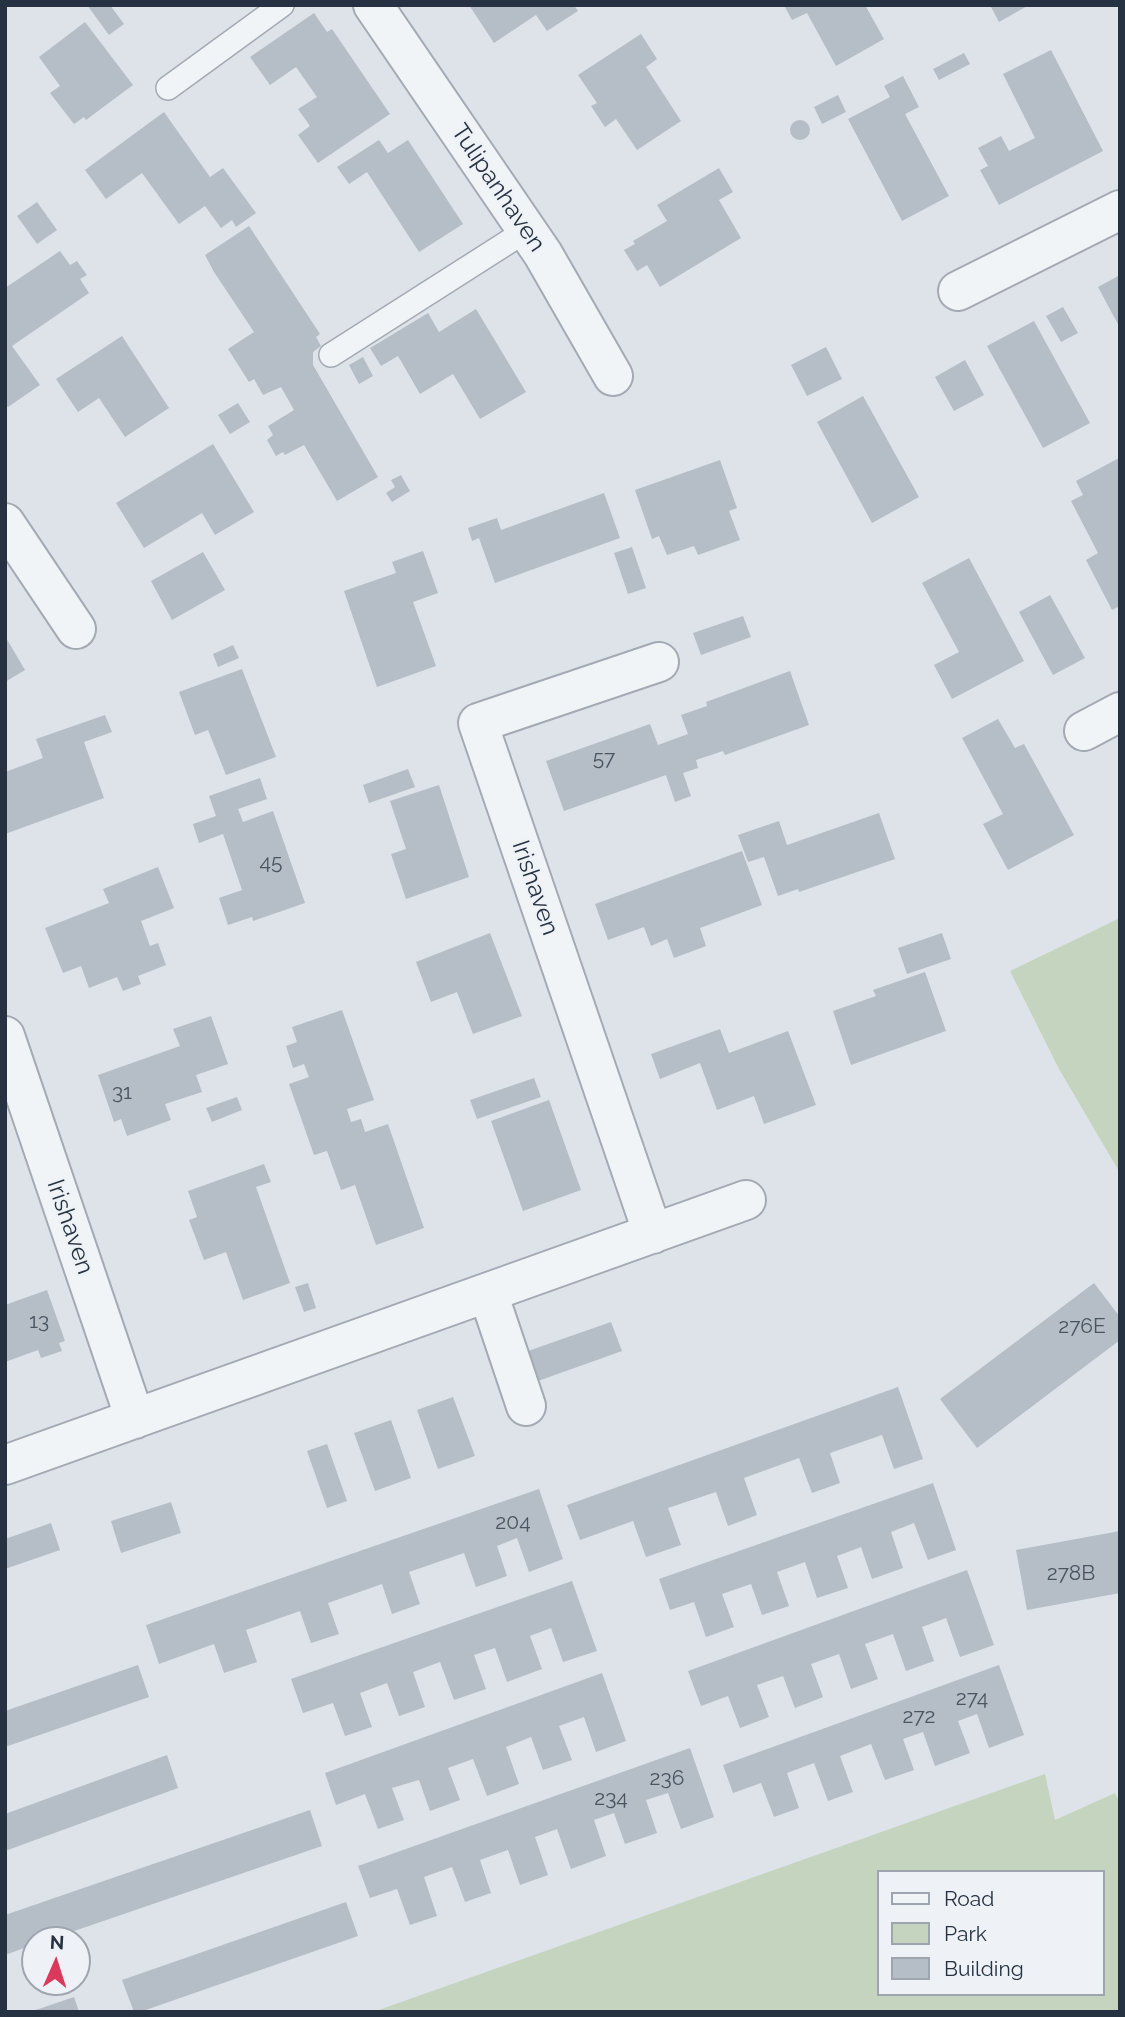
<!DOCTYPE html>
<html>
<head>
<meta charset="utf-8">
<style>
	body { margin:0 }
	#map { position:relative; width:1125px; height:2017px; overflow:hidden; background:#dee3e9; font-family:Raleway,sans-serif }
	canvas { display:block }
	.frame { position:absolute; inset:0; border:7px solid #263241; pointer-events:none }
	.legend { position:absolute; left:877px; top:1870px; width:228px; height:126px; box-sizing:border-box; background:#eef2f6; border:2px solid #9ea5ae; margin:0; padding:9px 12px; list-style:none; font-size:21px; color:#263241 }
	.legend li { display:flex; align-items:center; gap:14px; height:35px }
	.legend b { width:35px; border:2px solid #9ea5ae }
	.north { position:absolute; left:21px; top:1926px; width:70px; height:70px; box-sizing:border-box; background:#eef2f6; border:2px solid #9ea5ae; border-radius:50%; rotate:3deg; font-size:19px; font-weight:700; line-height:28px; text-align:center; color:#263241 }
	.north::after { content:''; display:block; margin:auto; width:24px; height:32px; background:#d9395b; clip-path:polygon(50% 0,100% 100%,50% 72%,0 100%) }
</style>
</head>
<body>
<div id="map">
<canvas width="1125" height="2017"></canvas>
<div class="frame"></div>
<ul class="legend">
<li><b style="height:9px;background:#f1f4f7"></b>Road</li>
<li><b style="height:19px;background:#c5d4bf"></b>Park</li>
<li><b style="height:19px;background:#b5bdc6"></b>Building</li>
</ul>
<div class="north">N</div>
</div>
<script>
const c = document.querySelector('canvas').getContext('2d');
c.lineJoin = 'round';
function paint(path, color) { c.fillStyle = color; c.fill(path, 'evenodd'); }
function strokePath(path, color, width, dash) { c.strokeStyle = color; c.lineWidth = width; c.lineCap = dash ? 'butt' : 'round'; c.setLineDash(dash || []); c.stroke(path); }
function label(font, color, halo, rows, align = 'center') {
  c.font = font + ' Raleway,sans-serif'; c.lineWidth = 5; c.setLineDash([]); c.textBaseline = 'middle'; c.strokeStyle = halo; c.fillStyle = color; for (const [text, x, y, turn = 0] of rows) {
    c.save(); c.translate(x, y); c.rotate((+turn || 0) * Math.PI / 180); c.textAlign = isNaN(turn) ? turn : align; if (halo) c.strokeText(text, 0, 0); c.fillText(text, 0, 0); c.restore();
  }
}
paint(new Path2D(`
	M1120,918v255l-61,-104 -49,-98z
	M1045,1774l10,46 60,-27 5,10v209h-747zM878,1872h224v122h-224z`), '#c5d4bf');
paint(new Path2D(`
	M87,5h23l14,19 -15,11z
	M469,5h105l4,6 -31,20 -11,-16 -42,28z
	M784,5h81l19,34 -48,27 -29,-53 -15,7z
	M990,5h39l-30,17z
	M314,13l13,19 5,-3 58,85 -72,49 -20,-28 12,-9 -12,-17 19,-12 -21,-30 -26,18 -20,-28z
	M85,22l48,63 -47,35 -2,-3 -10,7 -24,-31 10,-7 -21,-29z
	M641,34l16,25 -11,8 35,54 -44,29 -21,-31 -11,8 -14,-21 6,-3 -19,-28z
	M1051,50l52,101 -104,54 -19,-35 8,-4 -10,-18 23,-12 8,15 26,-13 -32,-64z
	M964,53l6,11 -31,16 -6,-11z
	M903,76l16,31 -14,7 44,82 -47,25 -54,-102 42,-22 -6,-11z
	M838,95l8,17 -24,12 -8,-17z
	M164,112l46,65 13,-9 33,45 -20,14 -4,-7 -11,8 -16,-22 -26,18 -37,-51 -36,26 -21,-29z
	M790 130a10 10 0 1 1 20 0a10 10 0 1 1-20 0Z
	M379,140l9,13 20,-13 55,84 -44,28 -52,-80 -18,12 -12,-17z
	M719,168l14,24 -14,8 22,38 -81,49 -13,-22 -10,6 -13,-21 11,-6 -2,-3 34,-20 -10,-16z
	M37,202l20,28 -20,14 -20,-28z
	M249,226l71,108 -4,3 5,9 -8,6v13l65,112 -41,24 -33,-56 -19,10 -2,-3 -7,4 -9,-16 6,-5 -5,-9 26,-16 -13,-23 -18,8 -9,-16 -5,3 -21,-33 26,-17 -40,-60 -9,-17z
	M60,251l10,14 7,-4 10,14 -7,4 9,14 -77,53 28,39 -32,22 -3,-3v-116z
	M1120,275v53l-22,-41z
	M1063,307l15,26 -17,9 -15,-26z
	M476,309l50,83 -46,27 -27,-45 -33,20 -22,-38 -17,10 -11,-18 58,-35 11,19z
	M1034,321l56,102 -47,25 -56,-102z
	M122,336l47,72 -44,29 -26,-39 -21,14 -22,-33z
	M826,347l16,32 -35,17 -16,-31z
	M363,357l10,19 -14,8 -10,-19z
	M965,360l19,35 -30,16 -19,-34z
	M863,396l56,101 -47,26 -55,-101z
	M238,403l12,19 -20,12 -12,-19z
	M213,444l41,68 -39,23 -13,-22 -58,35 -28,-45z
	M1119,458l1,148 -8,4 -26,-50 12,-7 -27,-52 12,-6 -7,-14z
	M720,460l17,48 -8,3 11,29 -42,15 -4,-9 -27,9 -8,-19 -7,3 -17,-49z
	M401,475l9,16 -18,11 -6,-9 9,-6 -4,-7z
	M604,493l16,45 -125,45 -16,-45 -7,3 -4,-13 29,-10 4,12z
	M632,547l14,41 -18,6 -14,-41z
	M423,551l15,42 -25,9 23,64 -59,21 -33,-96 52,-18 -4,-11z
	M203,552l22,38 -53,30 -21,-39z
	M969,558l55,103 -72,38 -18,-34 25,-13 -37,-69z
	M1050,595l35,63 -32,17 -34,-63z
	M743,616l8,21 -50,18 -8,-22z
	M5,636l20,34 -20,12z
	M233,645l6,13 -21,9 -5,-13z
	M242,669l34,88 -50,18 -18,-45 -13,5 -16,-43z
	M790,671l19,54 -84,30 -2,-4 -27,9 2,8 -15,5 8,23 -16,6 -9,-27 -102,36 -18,-50 104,-37 8,21 30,-11 -7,-19 26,-9 -1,-4z
	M105,715l7,17 -28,10 20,56 -99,36v-62l38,-14 -7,-19z
	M998,719l17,29 9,-4 50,91 -66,35 -25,-46 20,-10 -41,-76z
	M408,769l7,18 -46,16 -6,-18z
	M260,778l7,21 -29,10 5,13 30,-11 32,92 -52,18 -1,-4 -24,8 -9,-27 23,-8 -19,-56 -24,9 -6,-19 23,-8 -7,-20z
	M439,785l30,92 -63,22 -15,-45 15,-5 -16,-48z
	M879,813l16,46 -96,33 -1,-3 -20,7 -14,-39 -16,5 -10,-27 41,-14 8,24z
	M742,851l20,54 -62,23 6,18 -32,12 -7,-19 -16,7 -7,-19 -36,13 -13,-36z
	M158,867l16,41 -33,13 9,25 8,-3 8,22 -28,11 3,8 -18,7 -6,-14 -28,11 -8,-22 -18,7 -18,-45 64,-25 -6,-14z
	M490,933l32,83 -49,18 -16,-42 -26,10 -15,-40z
	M942,933l9,26 -44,15 -9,-26z
	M925,972l21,59 -95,34 -18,-54 43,-15 -3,-6z
	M342,1010l32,90 -27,9 4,13 10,-3 4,13 23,-8 36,104 -48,17 -21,-60 -14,5 -14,-39 -13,4 -25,-71 20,-7 -5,-13 -11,4 -7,-22 11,-4 -5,-15z
	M211,1016l17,48 -32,11 6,17 -37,12 6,16 -44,16 -6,-17 -7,3 -16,-47 82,-29 -7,-17z
	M720,1029l9,24 59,-22 28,74 -52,19 -10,-28 -37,14 -17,-47 -40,16 -9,-25z
	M534,1078l7,19 -64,22 -7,-19z
	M237,1097l5,13 -30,12 -6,-14z
	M549,1100l32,90 -58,21 -32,-90z
	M264,1164l7,18 -15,5 34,96 -47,17 -17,-48 -22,8 -15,-40 8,-3 -9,-26z
	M308,1283l8,25 -12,4 -9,-25z
	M1094,1283l26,34v23l-143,108 -37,-49z
	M47,1290l18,51 -6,2 3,8 -21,7 -3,-8 -33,12v-57z
	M611,1322l11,29 -84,30 -10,-30z
	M898,1387l25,72 -29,10 -12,-34 -52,18 10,30 -28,10 -13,-35 -55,20 13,37 -29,11 -12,-34 -48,16 13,37 -35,12 -13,-36 -53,19 -13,-35z
	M453,1397l22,59 -37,13 -21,-59z
	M391,1420l20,58 -36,13 -21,-58z
	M327,1444l20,57 -20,7 -20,-57z
	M933,1483l23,67 -28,10 -14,-37 -23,9 12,36 -31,11 -11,-32 -24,9 11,32 -31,10 -12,-36 -28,10 12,34 -27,9 -11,-31 -29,10 12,33 -28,10 -12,-35 -24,8 -11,-31z
	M539,1489l24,70 -34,13 -12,-34 -20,8 10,30 -31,11 -12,-34 -55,19 11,32 -28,10 -10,-30 -54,19 11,31 -28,9 -11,-32 -54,19 11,32 -33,11 -10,-29 -55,20 -13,-39z
	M171,1502l10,31 -60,20 -10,-32z
	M51,1523l9,27 -55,19v-30z
	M1120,1531v62l-93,17 -11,-60z
	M967,1570l27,75 -34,12 -14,-39 -24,9 12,34 -28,10 -13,-37 -28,10 13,35 -27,10 -12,-35 -28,10 12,33 -28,11 -12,-32 -26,9 12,32 -29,11 -12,-32 -27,10 -13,-35z
	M572,1581l25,70 -34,11 -12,-34 -21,8 12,33 -35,13 -12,-34 -21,7 12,34 -32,11 -14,-38 -27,10 12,35 -26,9 -12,-33 -27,10 12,34 -27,9 -12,-33 -30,10 -12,-34z
	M138,1665l11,32 -144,50v-36z
	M999,1665l25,70 -35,13 -12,-34 -19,7 12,32 -35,13 -12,-34 -20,7 11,31 -29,10 -14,-36 -31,12 13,36 -25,9 -14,-38 -27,10 12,35 -25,9 -13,-34 -28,10 -10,-28z
	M602,1673l24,68 -30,11 -12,-35 -25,9 13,34 -29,10 -12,-33 -25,10 13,37 -32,12 -14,-37 -25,9 12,32 -30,11 -11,-31 -27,8 12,32 -26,9 -13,-35 -29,11 -11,-32z
	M690,1748l24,69 -33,12 -13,-36 -22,7 11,33 -32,11 -11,-31 -20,7 12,36 -35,13 -14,-40 -22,8 13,38 -28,10 -12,-35 -28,10 11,33 -26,9 -13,-35 -28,10 13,39 -27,9 -13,-36 -27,9 -12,-32z
	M167,1755l11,33 -173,63v-37z
	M310,1810l12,36 -274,94h-13v4l-30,11v-40z
	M346,1902l12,34 -218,76h-6l-12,-32z
	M74,1997l5,15h-46v-1z`), '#b5bdc6');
const lane = new Path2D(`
	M168,88l114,-83
	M331,355l196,-125`);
const street = new Path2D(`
	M373,5l170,249 70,122
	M958,291l162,-81
	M5,523l71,106
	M1084,731l36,-19
	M5,1036l130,383
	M653,1234l-175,-511 181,-61
	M488,1293l38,113
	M5,1465l741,-265`);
strokePath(lane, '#a3aab3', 26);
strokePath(street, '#a3aab3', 42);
strokePath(lane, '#f1f4f7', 23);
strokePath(street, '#f1f4f7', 38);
label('21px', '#4a5562', null, [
	["57",604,759],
	["45",271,863],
	["31",122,1093],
	["13",39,1322],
	["276E",1082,1327],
	["204",513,1523],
	["278B",1071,1574],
	["274",972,1699],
	["272",919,1717],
	["236",667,1779],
	["234",611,1799]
]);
label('24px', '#263241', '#eef2f6', [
	["Tulipanhaven",498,188,56],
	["Irishaven",535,888,71],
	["Irishaven",70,1227,71]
]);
</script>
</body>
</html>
